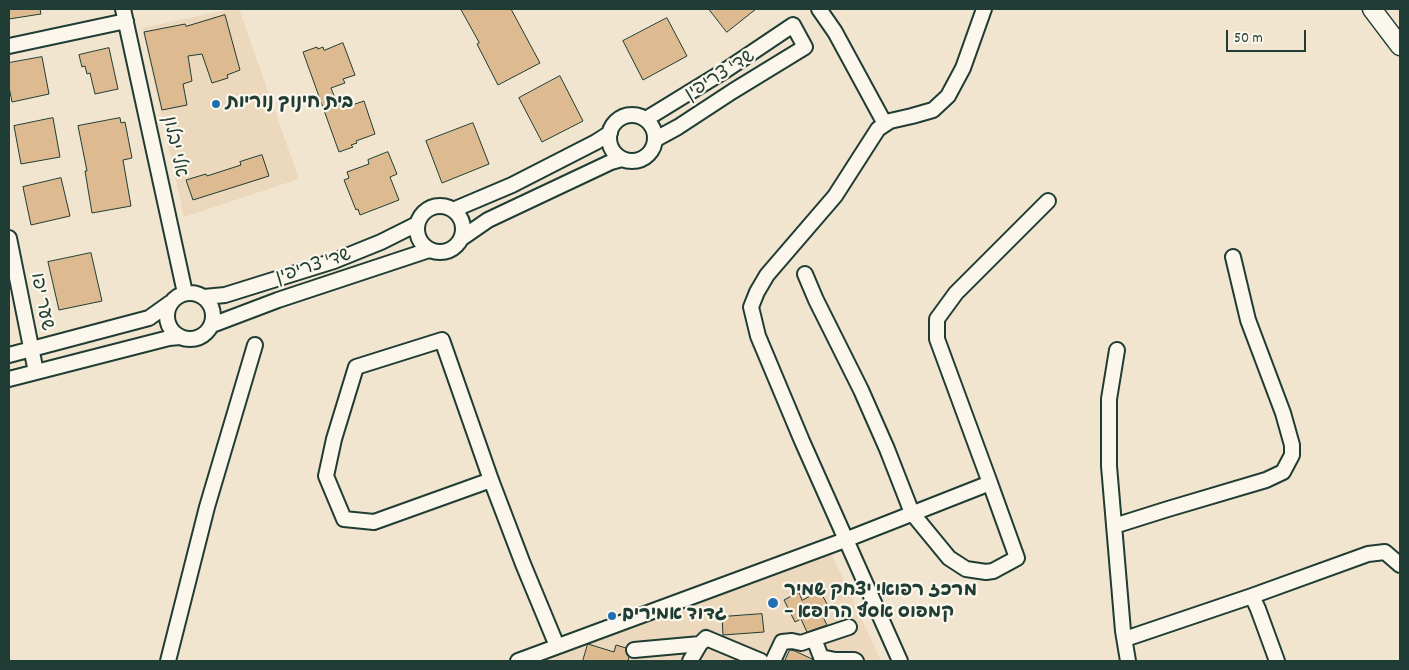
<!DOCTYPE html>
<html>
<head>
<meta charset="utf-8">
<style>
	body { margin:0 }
	#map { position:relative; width:1409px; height:670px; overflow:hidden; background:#f2e5d0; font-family:Dekko,sans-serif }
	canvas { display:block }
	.frame { position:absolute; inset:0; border:10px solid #1f3d34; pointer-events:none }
	.scale { position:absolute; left:1226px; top:30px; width:80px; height:22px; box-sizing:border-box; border:2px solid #1f3d34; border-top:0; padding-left:6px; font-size:15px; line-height:18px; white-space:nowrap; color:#1f3d34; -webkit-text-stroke:4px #fbf7ec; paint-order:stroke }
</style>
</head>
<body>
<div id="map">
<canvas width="1409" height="670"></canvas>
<div class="frame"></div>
<div class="scale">50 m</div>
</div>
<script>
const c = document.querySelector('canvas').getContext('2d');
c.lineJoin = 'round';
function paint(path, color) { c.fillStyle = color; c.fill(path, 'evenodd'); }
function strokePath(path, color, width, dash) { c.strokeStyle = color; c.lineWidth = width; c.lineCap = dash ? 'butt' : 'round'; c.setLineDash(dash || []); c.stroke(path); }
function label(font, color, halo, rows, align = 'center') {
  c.font = font + ' Dekko,"Playpen Sans Hebrew",sans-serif'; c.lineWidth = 4.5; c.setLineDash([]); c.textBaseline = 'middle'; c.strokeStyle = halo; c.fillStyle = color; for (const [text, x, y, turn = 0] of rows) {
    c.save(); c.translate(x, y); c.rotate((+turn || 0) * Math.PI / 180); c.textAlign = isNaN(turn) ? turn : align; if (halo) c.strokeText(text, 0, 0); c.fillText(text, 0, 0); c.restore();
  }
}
paint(new Path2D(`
	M232,9h7l60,170 -115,38 -42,-189z
	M829,548l52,113h-338z`), '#ecd8bc');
const building = new Path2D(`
	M9,9h31l1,5 -32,5z
	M461,9h50l29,54 -42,22 -21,-41 2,-1z
	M709,9h47l-29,23z
	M225,15l15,55 -13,5 1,3 -16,5 -10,-29 -14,2 4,25 -9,3 4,21 -25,5 -18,-78 41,-8 1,2z
	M667,18l20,38 -44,24 -20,-39z
	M343,43l12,32 -12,4 2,4 -14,5 7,18 13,-5 1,4 12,-4 11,33 -19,7 1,2 -6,2 2,2 -14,5 -36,-100 14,-5 1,2 5,-2 1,3z
	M109,48l9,41 -23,5 -5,-21 -3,1 -2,-8 -3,1 -3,-12z
	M42,57l7,37 -37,8 -3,-15v-24z
	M560,76l23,45 -41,21 -23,-44z
	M53,118l7,39 -39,7 -7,-38z
	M120,118l1,5 4,-1 7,36 -9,2 8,46 -39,7 -7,-42h2l-9,-45z
	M473,123l16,41 -47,19 -16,-42z
	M388,152l9,22 -7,3 9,23 -39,15 -2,-6 -2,1 -12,-30 5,-2 -2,-6 22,-8 -1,-4z
	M262,155l7,21 -76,24 -7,-20 20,-6 1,2 34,-11 -1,-3z
	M61,178l9,38 -39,9 -8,-38z
	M91,253l11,48 -43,9 -11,-48z
	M820,591l7,13 -8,5 8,16 -20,7 -6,-13 -6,3 -11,-22 15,-8 3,8z
	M762,614l2,18 -41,3 -1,-18z
	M588,644l26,8 2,-7 10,3 1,7 2,2 -1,4h-45z
	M790,650l5,1 17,8 2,2h-29z`);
paint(building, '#ddba8f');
strokePath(building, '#1f3d34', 1);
const minor = new Path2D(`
	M123,9l62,284
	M819,9l16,23 50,92
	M9,46l117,-25
	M609 138a23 23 0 1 1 46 0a23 23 0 1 1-46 0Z
	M646,119l80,-49 67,-45 12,22 -72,44 -55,36 -22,12
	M417 229a23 23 0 1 1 46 0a23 23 0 1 1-46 0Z
	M453,210l59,-25 84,-43 14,-9
	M9,238l27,134
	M462,238l26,-18 123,-58 11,-3
	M167 316a23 23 0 1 1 46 0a23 23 0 1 1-46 0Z
	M204,297l21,-2 109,-34 47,-19 36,-18
	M212,325l66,-25 151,-50
	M1117,350l-8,49v67l14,165 5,30
	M9,355l140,-37 21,-15
	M9,379l160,-41 11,-1
	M491,480l-117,42 -30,-3 -18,-43 8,-37 22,-72 86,-27 49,140 32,84 34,82
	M990,483l-53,-144v-20l19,-26 92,-92
	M1114,526l54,-17 98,-29 17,-8 9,-17v-10l-9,-32 -35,-93 -15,-63
	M1252,596l6,13 19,52
	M814,639l7,18 14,3h19l2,1
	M1125,639l127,-43 116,-42 17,-2 15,13
	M634,650l66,-6
	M168,661l39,-154 48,-162
	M518,661l327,-121 145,-57 27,75 -24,13 -7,1 -20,-3 -17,-11 -37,-45 -25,-64 -26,-59 -45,-90 -11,-26
	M690,661l10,-17 6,-6 55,23
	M773,661l9,-19 10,-1 9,2 48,-16
	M900,661l-98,-220 -44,-105 -7,-29 6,-15 10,-17 68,-79 43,-67 12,-8 22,-5 21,-6 15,-14 15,-28 21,-59`);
const major = new Path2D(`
	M1372,9l28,37`);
strokePath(minor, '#1f3d34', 18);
strokePath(major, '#1f3d34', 21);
strokePath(minor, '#fbf7ec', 14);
strokePath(major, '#fbf7ec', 18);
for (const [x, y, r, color] of [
	[216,104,5,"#1f6fb2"],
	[773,603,6,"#1f6fb2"],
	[612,616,5,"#1f6fb2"]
]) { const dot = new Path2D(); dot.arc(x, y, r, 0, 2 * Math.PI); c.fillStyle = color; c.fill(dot); strokePath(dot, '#fbf7ec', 2); }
label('19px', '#1f3d34', '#fbf7ec', [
	["שד' צריפין",721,77,-32],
	["אלי יבלון",173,147,78],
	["שד' צריפין",314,268,-18],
	["שער יפו",40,302,79]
]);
label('bold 19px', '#1f3d34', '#fbf7ec', [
	["בית חינוך נוריות",226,104],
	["מרכז רפואי יצחק שמיר",784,592],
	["– קמפוס אסף הרופא",784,614],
	["גדוד אמירים",622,616]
], 'left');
</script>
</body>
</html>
